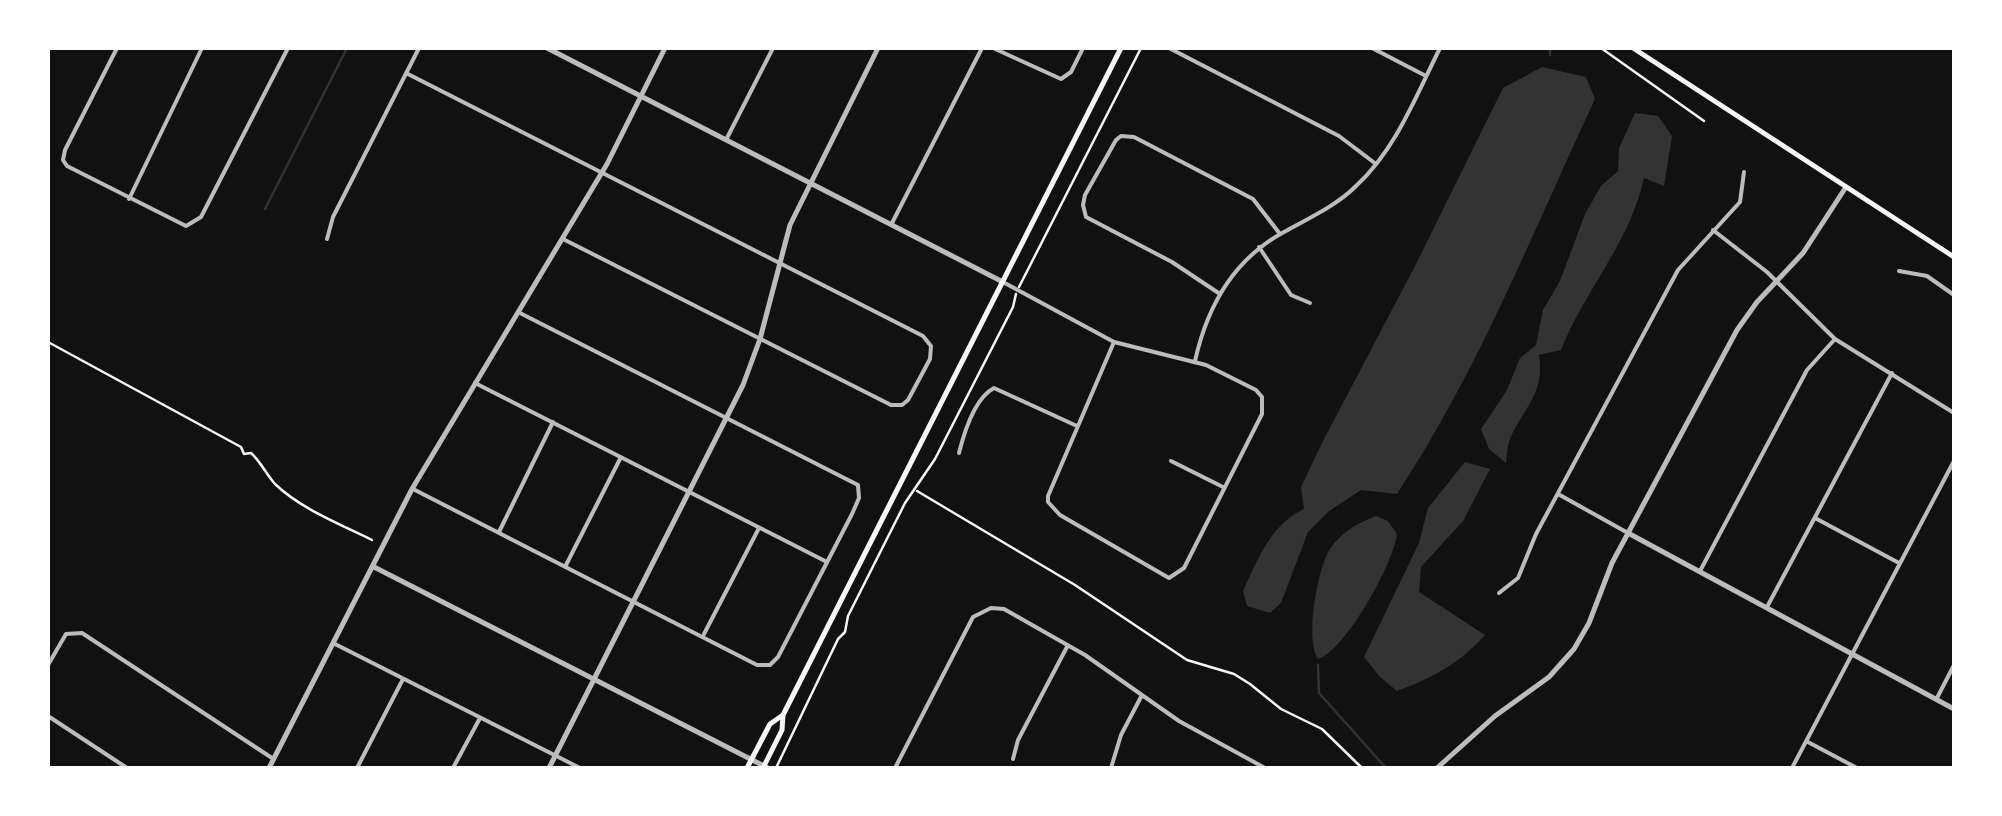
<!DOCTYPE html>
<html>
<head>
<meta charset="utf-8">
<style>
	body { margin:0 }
	#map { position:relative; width:2002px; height:816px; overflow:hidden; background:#111; font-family:"Fira Sans",sans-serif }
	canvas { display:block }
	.frame { position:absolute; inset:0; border:50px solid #fff; pointer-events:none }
</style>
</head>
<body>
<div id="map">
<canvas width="2002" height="816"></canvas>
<div class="frame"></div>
</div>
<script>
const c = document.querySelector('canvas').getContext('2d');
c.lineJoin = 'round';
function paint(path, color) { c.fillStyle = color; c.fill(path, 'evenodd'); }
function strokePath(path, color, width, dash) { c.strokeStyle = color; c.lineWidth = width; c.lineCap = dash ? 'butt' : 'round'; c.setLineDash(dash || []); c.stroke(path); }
paint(new Path2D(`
	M1542,67l44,10 9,22c-63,135 -116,270 -198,395l-36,-4 -32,21 -21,21 -27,71 -11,10 -23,-7 -4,-15c15,-32 28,-67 61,-82l-3,-22 22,-46 92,-175 88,-178z
	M1635,113l23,3 14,20 -8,50 -20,-8c-14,64 -59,112 -83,172l-22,5c6,40 -15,51 -29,84 -3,7 -3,16 -4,24l-17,-14 -8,-20 26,-39 13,-32 16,-13 7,-35 17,-29 25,-67 16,-28 17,-15 1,-23z
	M1465,462l25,7 -27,52 -42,46 -2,25 66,43c-26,29 -53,43 -88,56l-17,-14 -16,-20 55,-114 9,-35z
	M1376,516l12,5 9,13c-4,30 -51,116 -79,125 -13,-19 -1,-90 12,-110 11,-17 28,-26 46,-33z`), '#333');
strokePath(new Path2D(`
	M1550,48v7
	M265,209l82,-161
	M1318,665l1,28 67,75`), '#333', 2.5);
strokePath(new Path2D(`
	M1601,48l103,73
	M1019,287l122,-239
	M48,342l193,105 3,7 7,-1c10,9 15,21 24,31 26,25 65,40 97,56
	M917,491l158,94 112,75 47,14 16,10 31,25 41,20 40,39
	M776,768l62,-129 7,-7 3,-16 57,-113 30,-44 78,-152 3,-13`), '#f5f5f5', 2.5);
strokePath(new Path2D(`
	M117,48l-52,102 -2,10 4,6 119,60 15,-9 87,-169
	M993,48l68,31 10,-7 12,-24
	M1169,48l170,88 37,28
	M1372,48l54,28
	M406,73l517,263 8,10 -1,13 -22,41 -6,5h-11l-328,-166
	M727,138l46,-90
	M129,199l73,-151
	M892,223l90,-175
	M1713,230l54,42 68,67 119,74
	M327,239l6,-22 86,-169
	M1259,247l32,48 19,8
	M1899,271l28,5 27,19
	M1001,281l113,61 92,23 50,25 6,7v17l-78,154 -15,10 -109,-63 -12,-13v-6l66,-154
	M1220,294l-48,-32 -86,-45 -3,-12 2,-10 31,-55 5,-4 13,1 119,62 27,35
	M1195,361c12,-54 39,-102 89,-129 25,-14 52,-26 72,-46 40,-37 60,-90 84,-138
	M475,383l352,179
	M959,453c5,-20 16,-55 35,-65l83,38
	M1171,461l52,26
	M413,489l344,176h13l8,-8 74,-143 7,-16 -1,-13 -340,-173
	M1558,494l70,39
	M1815,518l84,45
	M499,532l54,-110
	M565,567l56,-110
	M1700,571l107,-201 28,-31
	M1499,593l19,-15 18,-44 142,-264 62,-68 4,-30
	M1767,607l125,-234
	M704,634l55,-106
	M335,644l245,124
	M48,665l18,-31 16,-1 190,125
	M1937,698l17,-33
	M48,716l79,52
	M1806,741l51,27
	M1013,759l5,-19 50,-95
	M357,768l46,-89
	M453,768l27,-50
	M895,768l78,-151 18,-9 13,1 81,46 94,66 86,47
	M1111,768l10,-33 21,-40
	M1792,768l162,-307`), '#bcbcbc', 4);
strokePath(new Path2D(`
	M547,48l454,233
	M1628,533l326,176
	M374,567l394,201
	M269,768l143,-279 195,-325 58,-116
	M549,768l194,-383 17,-46 30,-114 88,-177
	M1437,768l58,-52 54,-39 25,-28 15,-26 23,-60 125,-233 20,-28 46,-49 43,-66`), '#bcbcbc', 5);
strokePath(new Path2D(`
	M1633,48l321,209
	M747,768l23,-44 13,-9
	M763,768l19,-38 1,-15 338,-667`), '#f5f5f5', 5);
</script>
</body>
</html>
